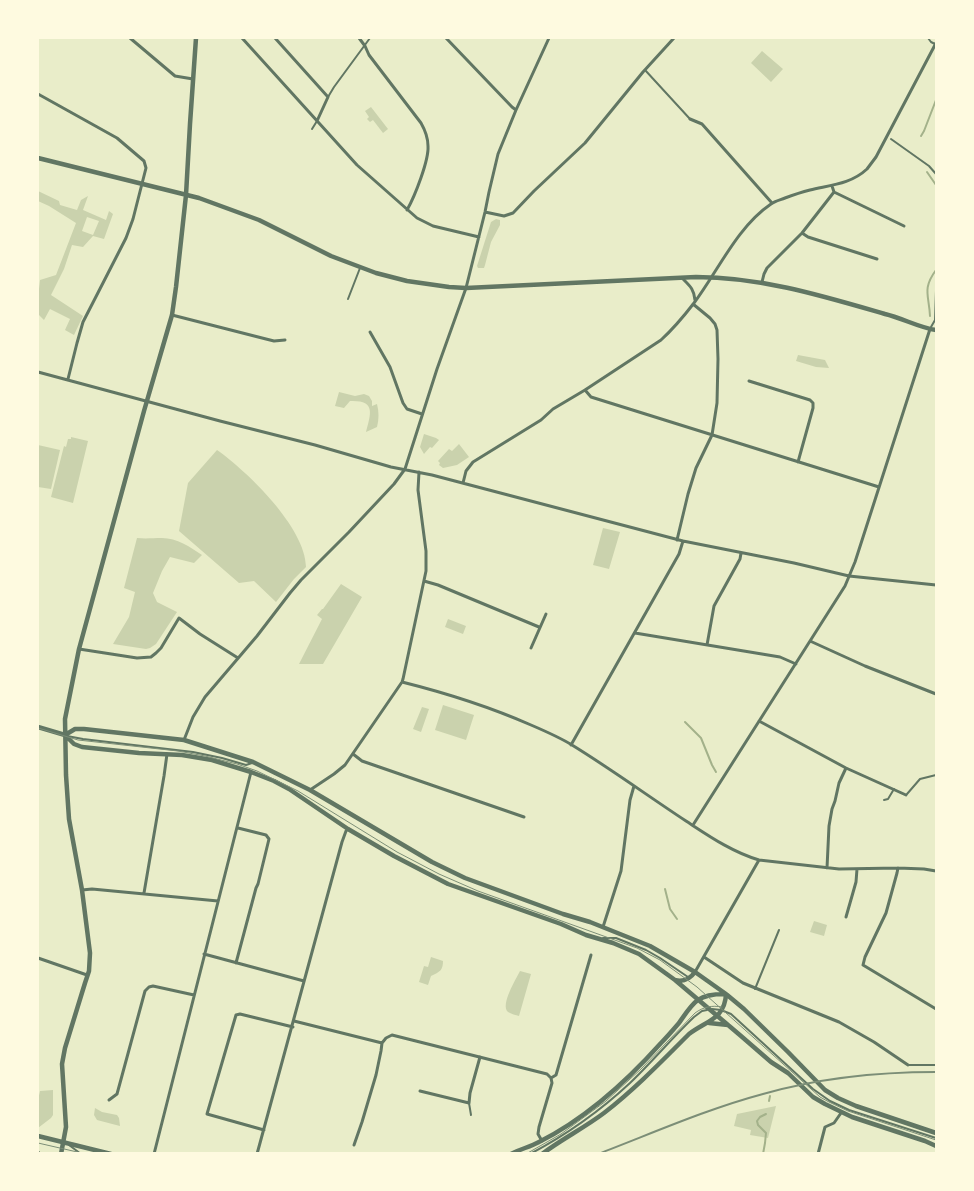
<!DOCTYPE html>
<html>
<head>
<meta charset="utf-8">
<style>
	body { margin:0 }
	#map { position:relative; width:974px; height:1191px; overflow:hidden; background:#e9edc9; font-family:"Work Sans",sans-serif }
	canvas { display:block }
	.frame { position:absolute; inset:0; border:39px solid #fefae0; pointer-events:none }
</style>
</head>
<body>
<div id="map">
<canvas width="974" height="1191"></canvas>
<div class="frame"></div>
</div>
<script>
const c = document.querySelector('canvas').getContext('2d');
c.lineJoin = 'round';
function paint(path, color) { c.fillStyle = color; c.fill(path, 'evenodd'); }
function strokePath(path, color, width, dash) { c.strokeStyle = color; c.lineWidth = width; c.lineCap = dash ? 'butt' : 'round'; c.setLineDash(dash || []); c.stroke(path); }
paint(new Path2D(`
	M762,51l21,18 -12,13 -20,-19z
	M371,107l17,22 -5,4 -10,-13 -3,2 -3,-3 2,-2 -4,-6z
	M38,191l21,10 1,4 17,5 4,-10 7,-4 -5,14 23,10 3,-9 4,3 -9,25 -11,-3 -10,11 -11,-2 -8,24 -13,26 32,21 -9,19 -9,-5 5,-11 -20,-10 -6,11 -5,-5v-3l-1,-1v-22h1l1,-9 -2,-1 2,1 16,-5 20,-52 -27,-17 -11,-5zM87,217l12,4 -6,14 -11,-4z
	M496,219l4,1v5l-9,17 -6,23 -1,3h-6l-1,-2 14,-44z
	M798,355l27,5 4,8 -13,-1 -20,-6z
	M339,392l16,4 9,-2 5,2 3,5v5l5,-2c2,8 2,15 0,23l-11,5c5,-19 10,-32 -16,-31l-6,7 -9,-2z
	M424,434l12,4 3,2 -7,8 -2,-1 -6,7 -4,-7z
	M71,437l17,4 -15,62 -22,-6 13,-51 2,1 2,-8h3z
	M459,444l10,13 -12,8 -14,3 -4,-3 1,-2 -2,-2 11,-12 3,2z
	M38,445l22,5 -9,39 -13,-2z
	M217,450c30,21 89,78 89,117l-12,12 -18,23 -22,-21 -15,2 -60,-52 9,-48z
	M603,528l17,4 -11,37 -16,-4z
	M137,538c9,1 16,0 25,0 15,0 28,9 40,17l-8,8 -24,-6 -8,14 -9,22 4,9 20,10 -21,32 -6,4 -4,1 -33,-5 16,-27 6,-25 -11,-4z
	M341,584l21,13 -39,67h-24l23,-45 -5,-4 5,-6h1z
	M448,619l18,7 -3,8 -18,-7z
	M443,705l31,10 -8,25 -31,-10z
	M422,707l7,2 -8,23 -8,-3z
	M814,921l13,4 -3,11 -14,-4z
	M431,957l12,4c0,9 -3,11 -12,15l-3,9 -9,-3 5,-16 4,1z
	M520,971l11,3 -12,42c-3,-1 -8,-2 -11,-4 -8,-7 8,-33 12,-41z
	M53,1090v25l-2,3 -13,10v-28l2,-9z
	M776,1106l-8,32 -18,-3 1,-5 -17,-4 3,-12z
	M95,1108l7,4 15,3 2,3 1,8 -23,-6 -3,-5z`), '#cad2ad');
strokePath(new Path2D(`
	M921,136l3,-5 12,-31
	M927,172l9,13
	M930,316c-1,-21 -8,-27 6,-46
	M685,722l16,16 11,27 4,7
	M665,889l5,20 7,10
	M769,1101l1,-5
	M763,1154l2,-11 1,-10 -8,-8 -1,-4 3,-4 6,-3`), '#a3b18a', 2);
strokePath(new Path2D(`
	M928,38l3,4 4,2
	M645,70l45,49
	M328,97l6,-10 36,-49
	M312,129l5,-8
	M891,139l38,27 7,8
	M348,299l12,-31
	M931,327l4,-7 1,-29
	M67,736l16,3 110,13 29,6 24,7 6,-2
	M907,794l13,-15 16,-4
	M884,800l4,-1 6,-10
	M603,938h13l30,12 14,8 28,19
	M755,989l24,-59
	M712,1009l9,1 10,4 82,75 17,12 19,9 87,28
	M908,1065h28
	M469,1103l2,12
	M69,1145l12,9
	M530,1154c36,-19 70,-43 100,-71 22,-21 42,-45 64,-66l8,-6 5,-1`), '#617663', 2);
strokePath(new Path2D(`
	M130,38l45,38 18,3
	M242,38l115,127 60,53 16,8 46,11
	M275,38l53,59 -11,24
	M359,38l6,8 4,9 52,68c4,7 7,14 7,23 1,14 -13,50 -21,64
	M446,38l66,69 4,3
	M38,94l79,44 27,23 2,7 -13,51 -7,19 -43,84 -6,21 -9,36
	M690,119l12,5 70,79
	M834,192l70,34
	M485,212l19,4 9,-3 21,-22 51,-48 58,-71 31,-34
	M802,233l6,4 69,22
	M682,278c8,8 12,11 13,22
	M762,282l2,-8 3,-6 35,-35 32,-41 -2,-6
	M172,315l94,24 8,2 11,-1
	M370,332l20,35 13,36 4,6 15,5
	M38,372l182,49 95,24 76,22 41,8 251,66 111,22 55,13 87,9
	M749,381l61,19 3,3v5l-15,54
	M585,390l6,7 288,90
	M463,483l3,-12 7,-9 68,-42 12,-11 32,-19 76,-50c12,-11 23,-24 33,-37 24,-32 43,-76 77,-99 4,-3 9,-4 14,-6 8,-3 17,-6 25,-8 21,-5 41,-6 57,-21 3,-4 6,-8 9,-12l60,-114
	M677,540l11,-46 8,-26 16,-33 5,-32 1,-44 -1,-29 -2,-6 -5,-6 -17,-14
	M424,581l14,4 101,42
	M635,633l145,24 16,7
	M810,641l55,25 71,28
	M707,645l7,-39 26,-47 1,-6
	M531,648l15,-34
	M79,649l58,9 14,-1 5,-4 5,-5 18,-30 21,16 38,24
	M402,682c44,11 88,25 129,43 14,6 28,12 41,20 39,24 76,51 114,76 23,15 46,31 73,39l80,9 59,-1 26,1 12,2
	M759,721l87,47 60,27
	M184,740l9,-23 12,-20 52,-61 33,-43 11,-13 48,-48 45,-48 11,-15 32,-100 29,-81 19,-76 4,-20 9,-38 18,-44 33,-72
	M571,745l108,-191 4,-13
	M353,754l9,7 162,56
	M310,790l24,-16 11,-9 57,-83 1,-3 23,-108v-20l-8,-61 1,-18
	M693,825l152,-239 10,-24 75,-233
	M827,868l2,-42 3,-17 3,-8 4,-18 7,-15
	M898,868l-1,5 -11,40 -21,44 -2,8 73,44
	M82,890l10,-1 126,12
	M144,893l20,-117 3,-22
	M846,917l10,-35 1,-13
	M603,927l18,-56 9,-71 4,-14
	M204,954l100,27
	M704,957l39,26 96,39 35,20 34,23
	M38,958l49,17
	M236,963l20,-75 2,-4 11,-45 -3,-4 -28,-7
	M695,972l64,-112
	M294,1021l88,22
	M420,1091l49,12 1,-10 10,-36
	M109,1100l8,-6 28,-103 4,-4 4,-1 41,9
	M264,1130l-57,-16 29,-99 4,-1 53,13
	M542,1141l-4,-7 1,-7 13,-44 -1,-5 5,-3 35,-120
	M354,1145l8,-23 14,-47 5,-24 1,-8 4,-5 6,-3 155,39 4,4
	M154,1154l97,-382
	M257,1154l85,-312 4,-11 2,-2
	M818,1154l7,-27 9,-4 7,-10`), '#617663', 3);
strokePath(new Path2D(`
	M38,158l161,40 60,22 72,36 45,17 31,8 42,6 17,1 230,-11c65,0 127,19 189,37 17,4 35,14 51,16
	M38,727l27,8 9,9 8,3 57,6 43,2 30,5 39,12 23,9 15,8 59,40 46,27 54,28 113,40 25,11 27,8 26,11 36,26 66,56 30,26 17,11 25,24 12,7 27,13 73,24 11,5
	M65,735l10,-6h9l100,11 69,22 57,28 122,72 33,16 98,36 27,8 60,24 45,26 31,22 18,15 44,43 37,38 13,8 18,8 80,27
	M675,980c8,2 15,-1 20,-8
	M709,1023l19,2
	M38,1136l73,18
	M38,1153v1
	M61,1154l5,-27 -4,-63 3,-16 20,-65 4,-12 1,-18 -8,-63 -13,-71 -3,-44 -1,-56 14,-70 65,-238 28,-96 4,-28 10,-92 4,-71 6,-86
	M511,1154c9,-5 19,-7 28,-12 46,-23 88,-61 122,-99 6,-6 12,-13 18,-20 14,-20 18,-29 45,-29
	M542,1154c20,-15 42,-26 62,-41 31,-24 58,-52 85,-79 17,-13 36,-15 37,-40`), '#617663', 4.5);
strokePath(new Path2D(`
	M38,728l40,12 100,11 27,5 32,8 20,7 41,20 99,61 42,22 39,17 159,57 23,12 37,27 123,110 9,5 19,9 88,29
	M38,1143l48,11
	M526,1154l35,-20 45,-33 35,-32 54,-56c8,-6 17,-8 27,-6`), '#7c8e77', 1);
strokePath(new Path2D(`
	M598,1154c55,-21 109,-45 165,-60 56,-16 115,-22 173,-22`), '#7c8e77', 2);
</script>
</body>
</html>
